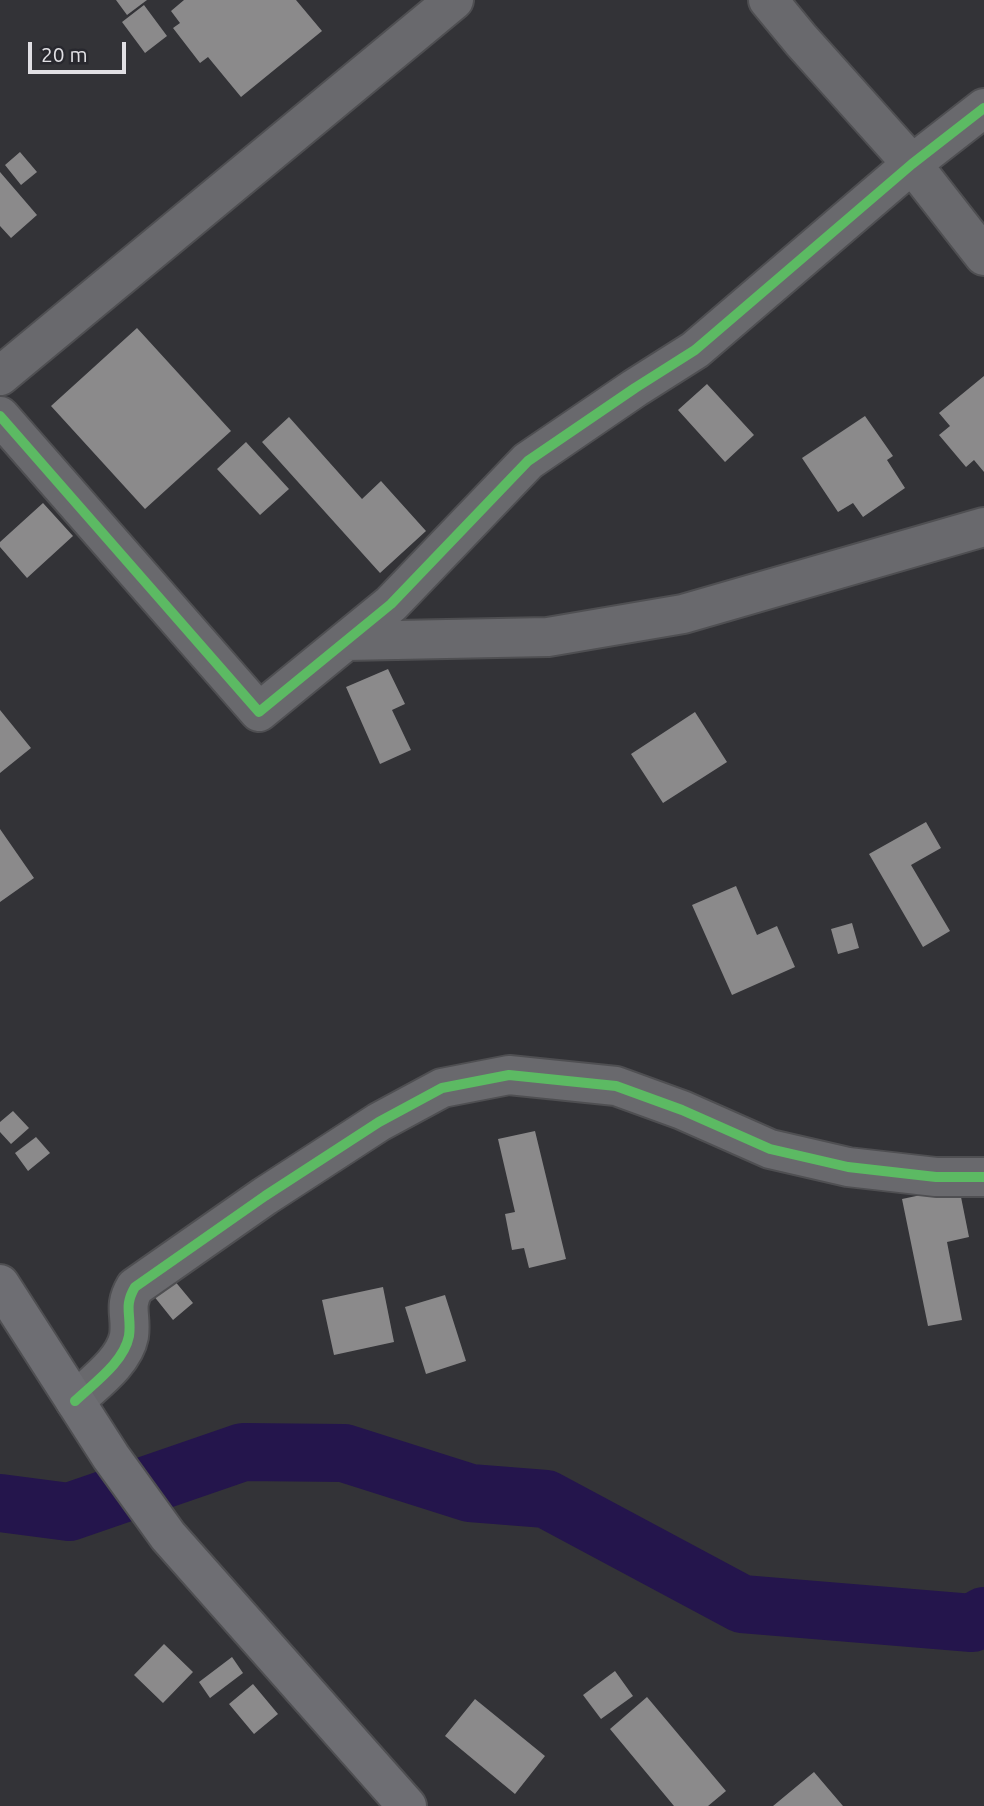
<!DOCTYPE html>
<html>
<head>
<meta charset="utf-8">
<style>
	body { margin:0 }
	#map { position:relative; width:984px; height:1806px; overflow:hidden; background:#333337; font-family:Ubuntu,sans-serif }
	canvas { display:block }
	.scale { position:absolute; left:28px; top:42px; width:98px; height:32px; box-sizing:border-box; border:4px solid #e1e0e4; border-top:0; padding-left:9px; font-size:21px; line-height:24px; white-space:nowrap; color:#e1e0e4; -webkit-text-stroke:5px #28282e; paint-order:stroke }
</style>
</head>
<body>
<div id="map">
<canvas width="984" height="1806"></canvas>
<div class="scale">20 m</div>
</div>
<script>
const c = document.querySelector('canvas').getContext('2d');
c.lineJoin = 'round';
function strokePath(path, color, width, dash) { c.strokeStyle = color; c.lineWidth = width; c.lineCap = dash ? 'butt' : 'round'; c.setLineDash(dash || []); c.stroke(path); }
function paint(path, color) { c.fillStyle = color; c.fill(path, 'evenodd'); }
strokePath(new Path2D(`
	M0,1503l69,9 174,-60 101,1 126,40 76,6 196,105 230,19 12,-7`), '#24154c', 58);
paint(new Path2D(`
	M116,0h31l-20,15z
	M184,0h112l26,31 -81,66 -33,-40 -8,6 -27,-35 7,-5 -9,-12z
	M144,5l23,31 -22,17 -23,-31z
	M20,152l17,20 -16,13 -16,-20z
	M0,172l37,43 -26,23 -11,-12z
	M137,328l94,103 -86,78 -94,-103z
	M984,376v96l-10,-12 -8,7 -27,-32 11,-9 -11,-13z
	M707,384l47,51 -29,27 -47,-52z
	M865,416l28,40 -6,4 18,28 -42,29 -10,-14 -15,9 -36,-54z
	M289,417l73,82 19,-18 45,50 -46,42 -118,-131z
	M246,442l43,47 -29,26 -43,-46z
	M43,503l30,33 -46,42 -27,-31v-5z
	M388,669l17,35 -13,6 19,40 -31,14 -34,-77z
	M0,710l31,38 -31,25z
	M695,712l32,50 -64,41 -32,-49z
	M926,822l15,26 -30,17 39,66 -27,16 -54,-93z
	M0,829l34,49 -34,24z
	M736,886l21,49 20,-9 18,41 -63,28 -40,-90z
	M852,923l7,25 -21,6 -7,-25z
	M13,1111l16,17 -18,16 -11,-12v-10z
	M535,1131l31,128 -37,9 -5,-20 -12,2 -7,-36 10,-2 -17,-73z
	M36,1137l14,16 -22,18 -13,-18z
	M959,1187l10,50 -22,5 15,78 -34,6 -26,-127z
	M169,1274l24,29 -20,17 -24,-30z
	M383,1287l11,55 -60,13 -12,-55z
	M445,1295l21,66 -40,13 -21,-67z
	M164,1644l29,28 -30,31 -29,-28z
	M232,1657l11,16 -33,25 -11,-16z
	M615,1671l18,25 -32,23 -18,-24z
	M253,1684l25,30 -24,20 -25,-30z
	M647,1697l79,94 -18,15h-34l-64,-77z
	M475,1699l70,57 -30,38 -70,-58z
	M814,1772l29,34h-70z`), '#8b8a8b');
const street = new Path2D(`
	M768,0l33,40 111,124 72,92
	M0,376l454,-376
	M0,416l259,296 132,-108 137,-143 107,-73 60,-38 217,-186 72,-56
	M346,641l202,-4 135,-23 301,-87
	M75,1401c19,-18 49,-39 54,-65 3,-21 -6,-29 6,-49l130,-91 114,-74 63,-34 67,-13 107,11 66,24 88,39 78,18 88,10h48`);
const secondary = new Path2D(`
	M0,1284l111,173 57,79 239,270`);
strokePath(street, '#4f4f52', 42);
strokePath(secondary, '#4f4f52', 42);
strokePath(street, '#69696d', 38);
strokePath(secondary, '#6e6e73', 38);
strokePath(new Path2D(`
	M0,416l259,296 132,-108 137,-143 107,-73 60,-38 217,-186 72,-56
	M75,1401c19,-18 49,-39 54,-65 3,-21 -6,-29 6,-49l130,-91 114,-74 63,-34 67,-13 107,11 66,24 88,39 78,18 88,10h48`), '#5cba63', 10);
</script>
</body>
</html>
